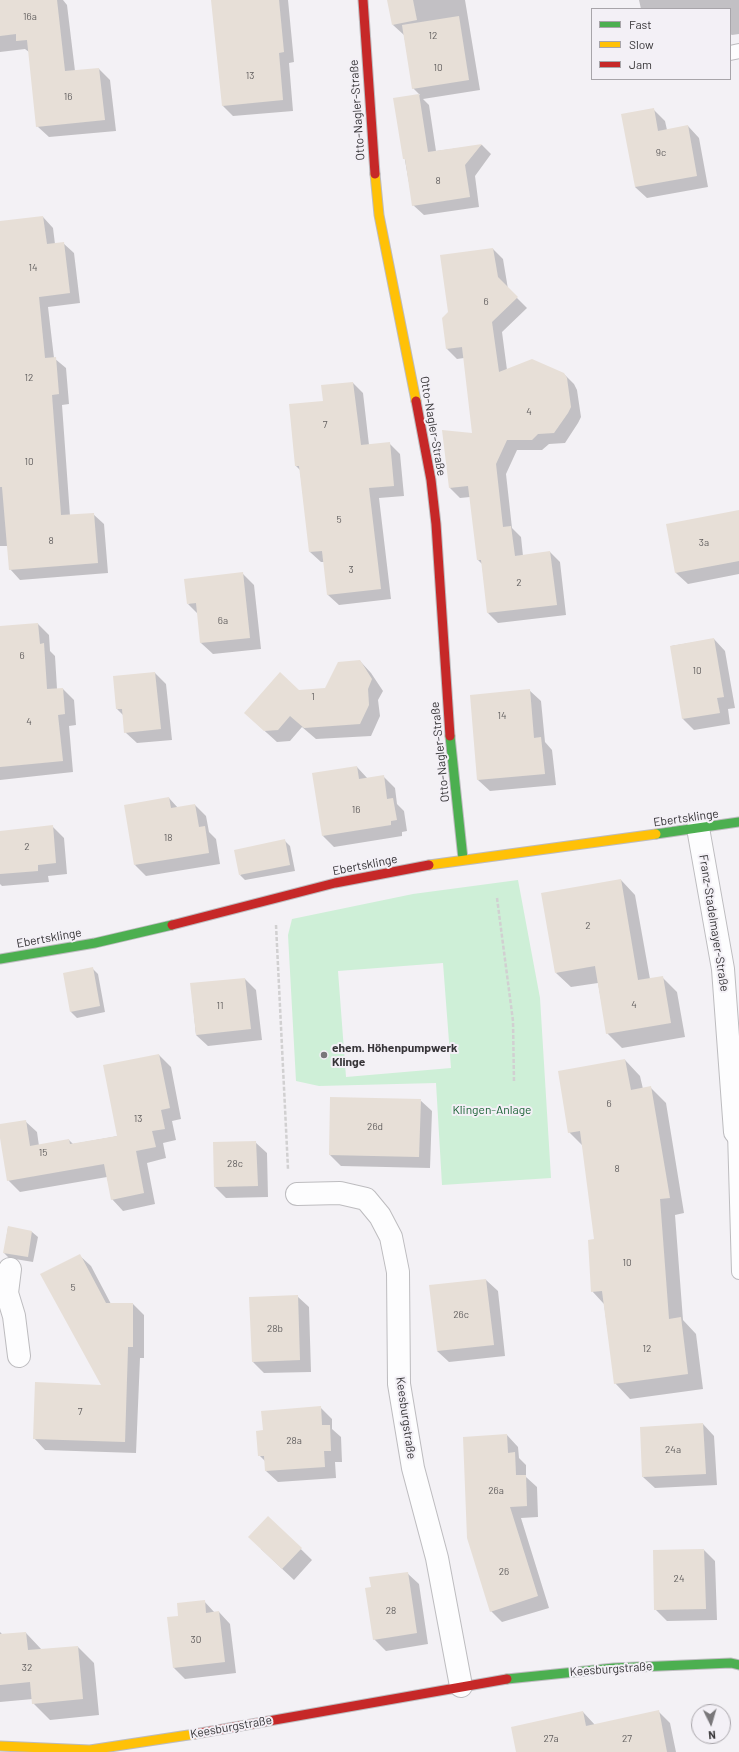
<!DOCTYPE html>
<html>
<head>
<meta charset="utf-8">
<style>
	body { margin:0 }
	#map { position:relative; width:739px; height:1752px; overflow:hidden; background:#f3f1f5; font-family:Barlow,sans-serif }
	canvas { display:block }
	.legend { position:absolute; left:591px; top:8px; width:140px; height:72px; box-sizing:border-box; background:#f3f0f6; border:1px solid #a8a5aa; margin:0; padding:5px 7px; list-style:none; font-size:12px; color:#373538 }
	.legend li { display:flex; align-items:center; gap:8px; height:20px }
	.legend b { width:20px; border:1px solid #a8a5aa }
	.north { position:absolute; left:691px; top:1704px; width:40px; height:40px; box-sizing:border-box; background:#f3f0f6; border:1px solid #a8a5aa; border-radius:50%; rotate:175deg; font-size:11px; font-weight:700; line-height:16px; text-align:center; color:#373538 }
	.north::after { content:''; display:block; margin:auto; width:14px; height:18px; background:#79777a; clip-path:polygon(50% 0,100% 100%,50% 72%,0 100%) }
</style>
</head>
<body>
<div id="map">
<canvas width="739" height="1752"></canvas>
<ul class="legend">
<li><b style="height:5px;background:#4caf50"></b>Fast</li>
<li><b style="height:5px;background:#ffc107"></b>Slow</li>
<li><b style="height:5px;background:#c62828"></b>Jam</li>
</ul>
<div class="north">N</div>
</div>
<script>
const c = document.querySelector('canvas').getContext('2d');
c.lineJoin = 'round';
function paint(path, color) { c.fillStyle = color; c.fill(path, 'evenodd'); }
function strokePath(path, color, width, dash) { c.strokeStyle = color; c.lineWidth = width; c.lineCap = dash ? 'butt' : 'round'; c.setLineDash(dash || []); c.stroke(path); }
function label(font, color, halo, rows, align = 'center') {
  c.font = font + ' Barlow,sans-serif'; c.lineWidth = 4; c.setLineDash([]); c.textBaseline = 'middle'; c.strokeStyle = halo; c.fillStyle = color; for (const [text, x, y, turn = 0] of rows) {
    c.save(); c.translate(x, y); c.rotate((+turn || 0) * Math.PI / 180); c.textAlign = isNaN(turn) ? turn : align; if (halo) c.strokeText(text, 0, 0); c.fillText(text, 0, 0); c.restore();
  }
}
paint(new Path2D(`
	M518,880l22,118 11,180 -109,7 -6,-102 -117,3 -23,-5 -8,-146 4,-16 121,-25zM443,963l8,105 -105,9 -8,-106z`), '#ceefd7');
paint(new Path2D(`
	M0,0h63l4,5 8,66 24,-2 11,11 6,51 -67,6 -12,-11 -8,-74 -4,-3 -25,3z
	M212,0h76l6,62 -5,1 4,48 -60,5 -10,-10z
	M403,0h62l15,90 -57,9 6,6 7,46 46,-6 9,9 -16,22 4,31 -55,8 -11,-10 -19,-106 26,-4 -7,-7 -9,-53 -11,-10z
	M639,0h100v34l-7,1 -2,-1v-25h-89z
	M653,109l12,12 2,9 21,-4 11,12 9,49 -61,11 -12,-11z
	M43,217l10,11 2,16 8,-1 11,10 6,50 -32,4 6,51 12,10 3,36 -7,1 8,111 23,-2 11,10 4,49 -88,7 -10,-11 -2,-23h-8v-324z
	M493,249l10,10 5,30 19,19 -25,24 5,38 56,3 11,11 3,6 4,27 -3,6 -13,20 -16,1 -7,6h-25l-11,24 6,54 9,9 2,19 27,-4 10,10 6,53 -68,8 -10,-10 -6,-49 -4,-4 -8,-63 -10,1 -10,-10 23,-54 -9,-76 -7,1 -10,-10 3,-37z
	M353,383l10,10 6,52 20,-2 11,11 4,42 -25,2 12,101 -52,6 -11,-10 -4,-33h-3l-11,-10 -10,-82 -4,-4z
	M739,511v63l-51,10 -12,-11 -9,-48z
	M243,574l11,11 7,64 -48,5 -12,-11 -3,-29 -10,-10z
	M38,624l11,11 1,16 5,5 2,33h6l11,11 2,25 -7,1 4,46 -73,8v-153z
	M714,639l11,12 10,57 -7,1 2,15 -36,6 -11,-11 -12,-73z
	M360,661l11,12 12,18 -5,9 2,16 -9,20 -55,3 -14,-12 -12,14 -13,1 -20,-18 42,-33 26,-2z
	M155,673l11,11 6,56 -35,3 -12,-11 -1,-16 -7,-7z
	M529,690l12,11 4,41 7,8 4,35 -66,6 -12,-11 -7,-84z
	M357,767l11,12 15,-3 12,12 2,16 7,7 3,20 -5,1v4l-68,11 -11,-11z
	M169,798l9,10 17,-3 11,11 3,16 7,7 4,25 -74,12 -11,-11z
	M52,826l12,12 3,36 -19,2 1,6 -47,4 -2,-2v-52z
	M284,840l6,6 5,25 -50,9 -5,-5z
	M621,880l14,15 15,84 12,-2 15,15 8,45 -63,11 -15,-15 -9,-50 -27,4 -15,-14z
	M92,968l6,6 7,38 -28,6 -6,-6 -7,-38z
	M245,979l11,11 6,50 -54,6 -12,-11 -5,-51z
	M159,1055l12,12 10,52 -9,2 4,19 -13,3 3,15 -19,5 8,41 -32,7 -11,-12 -5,-22 -87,15 -12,-12 -8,-55 25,-4 12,11 2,14 30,-6 4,4 45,-8z
	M625,1060l15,16 3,13 7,-2 16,16 18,110 -9,2 8,105 13,14 7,55 -73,10 -15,-16 -11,-79 -12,-13 4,-51 -13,-94 -14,-14z
	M420,1100l12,11 -2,57 -89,-2 -11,-11z
	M255,1142l12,11 1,44 -42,1 -11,-11z
	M8,1227l24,5 6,5 -5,25 -24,-4 -5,-5z
	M79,1255l12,11 20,38h22l11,11v43h-4l-4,95 -91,-3 -11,-12 69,-52z
	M486,1280l12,11 7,65 -56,6 -12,-11z
	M297,1296l12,11 2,65 -47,1 -11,-11z
	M320,1407l12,12v10l9,8 1,25h-7l1,16 -58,4 -12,-11v-9l-7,-7 5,-24z
	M703,1424l11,12 3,49 -62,3 -12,-11z
	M507,1435l11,12 1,11 7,7v12l11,10 1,30 -17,1 28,90 -47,14 -11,-11z
	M268,1517l44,43 -18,20 -33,-31z
	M704,1550l11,11 2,59 -50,1 -12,-12z
	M407,1573l12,11 9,60 -42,7 -12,-12z
	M204,1601l11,12 4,-1 11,12 6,49 -51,6 -11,-11 -6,-50 11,-1z
	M0,1632l3,3 23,-2 16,17 36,-3 16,16 5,52 -49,5 -17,-17v-4l-33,3z
	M658,1711l12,12 6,29h-159l66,-40 12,13z`), '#0003');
paint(new Path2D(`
	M0,0h57l8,71 34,-3 6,52 -69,7 -9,-87 -11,1v-7l-16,2z
	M211,0h68l5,52 -5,1 4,47 -61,6z
	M387,0h26l4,20 -25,5z
	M459,16l10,64 -57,9 -10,-64z
	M419,94l9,58 54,-8 -17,21 5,32 -58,9 -7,-47h-2l-10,-61z
	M654,108l4,23 30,-6 9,51 -62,11 -14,-73z
	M43,216l4,28 17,-2 6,51 -31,4 6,61 11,-1 3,37 -7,1 9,120 33,-2 4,50 -89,7 -7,-83h-2v-266z
	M493,248l5,29 20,20 -26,25 7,50 33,-13 32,14 3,5 4,29 -3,6 -14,20 -16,1 -6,6h-25l-11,24 7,63 8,-1 4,30 35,-5 7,54 -70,8 -6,-53h-4l-9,-74 -19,2 -7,-58 30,3 -10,-86 -16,2 -4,-31 6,-6 -8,-57z
	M353,382l8,63 29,-3 4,44 -25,2 12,101 -54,6 -5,-44 -13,1 -10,-86h-4l-6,-62 34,-3 -2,-16z
	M739,510v51l-64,12 -9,-49z
	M243,572l7,66 -50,5 -4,-40 -9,1 -3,-25z
	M38,623l2,21 4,-1 3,46 16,-1 2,26 -7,1 5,46 -63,6v-141z
	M714,638l10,59 -7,1 3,15 -38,6 -12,-73z
	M360,660l12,19 -4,10 1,16 -9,19 -56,4 -14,-12 -12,14 -14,1 -20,-18 36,-41 19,18 26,-2 13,-26z
	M155,672l6,57 -37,4 -2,-24h-6l-3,-33z
	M530,689l4,49 7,-1 4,37 -68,6 -7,-85z
	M357,766l2,13 25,-4 3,24 6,-1 4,22 -6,1v4l-69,11 -10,-63z
	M169,797l2,11 24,-4 4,23 6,-1 4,27 -75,12 -10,-60z
	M53,825l3,38 -18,2v6l-38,3v-43z
	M285,839l5,26 -51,10 -5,-25z
	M621,879l17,101 25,-4 8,47 -65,11 -11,-68 -40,7 -14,-80z
	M93,967l7,39 -30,6 -7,-39z
	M245,978l6,51 -55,6 -6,-52z
	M159,1054l11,54 -9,2 4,19 -13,2 4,16 -20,4 8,42 -33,7 -7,-36 -97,17 -7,-43v-14l26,-4 4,26 39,-7 1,5 47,-8 -14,-71z
	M625,1059l6,31 20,-4 19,112 -10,1 9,120 12,-2 7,57 -74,10 -12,-93 -11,1 -3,-52 6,-1 -14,-108 -12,2 -10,-62z
	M330,1097l91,2 -2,58 -90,-2z
	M256,1141l2,45 -44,1 -1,-45z
	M8,1226l24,5 -4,26 -25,-4z
	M80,1254l26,49h27v44h-5l-3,95 -92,-3 2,-57 66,3 -61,-111z
	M486,1279l8,66 -57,6 -8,-66z
	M298,1295l2,65 -48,2 -3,-65z
	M321,1406l1,19h8l1,26h-7l1,16 -60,4 -1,-15h-6l-2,-25 7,-1 -2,-19z
	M703,1423l3,51 -64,3 -2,-50z
	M507,1434l1,19 7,-1 1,23h10l1,31 -17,1 28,89 -48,16 -23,-74 -4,-101z
	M268,1516l34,32 -20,21 -34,-32z
	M704,1549l2,60 -52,1 -1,-60z
	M408,1572l9,61 -44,7 -8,-52 6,-1 -2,-10z
	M205,1600l1,13 13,-2 6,51 -52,6 -6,-51 11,-1 -1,-13z
	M26,1632l2,18 50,-4 5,53 -51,5 -2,-22 -30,3v-51z
	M659,1710l8,42h-151l-5,-25 72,-16 3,15z`), '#e7dfd7');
const lane = new Path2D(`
	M730,53l9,-2
	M735,1132l4,140`);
const street = new Path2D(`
	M698,828l25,141 12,163 4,5
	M297,1194l43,-1 26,6 14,17 11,21 7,35 1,112 14,84 24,90 24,128
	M0,1290l7,3 7,23 5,40
	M7,1293l3,-24`);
const fast = new Path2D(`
	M450,736l13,123
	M656,834l83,-12
	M0,959l95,-16 77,-18
	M507,1679l107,-11 117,-5 8,2`);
const slow = new Path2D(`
	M375,174l4,41 37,186
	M429,865l227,-31
	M0,1746l90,4 105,-16`);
const jam = new Path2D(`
	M363,0l12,174
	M416,401l15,79 5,44 14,212
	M172,925l163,-42 94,-18
	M195,1734l312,-55`);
strokePath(lane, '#bdbcbf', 16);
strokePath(street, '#bdbcbf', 24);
strokePath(fast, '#bdbcbf', 11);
strokePath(slow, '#bdbcbf', 11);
strokePath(jam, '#bdbcbf', 11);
strokePath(new Path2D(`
	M497,898l16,123 1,61
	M276,925l12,244`), '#d1d0d1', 2.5, [4, 2]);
strokePath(lane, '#fdfdfe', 14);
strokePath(street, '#fdfdfe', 22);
strokePath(fast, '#4caf50', 9);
strokePath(slow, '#ffc107', 9);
strokePath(jam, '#c62828', 9);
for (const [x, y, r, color] of [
	[324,1055,4,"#79777a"]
]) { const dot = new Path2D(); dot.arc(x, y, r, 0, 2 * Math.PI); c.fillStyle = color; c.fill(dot); strokePath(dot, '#f3f0f6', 1.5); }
label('10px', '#636060', null, [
	["16a",30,17],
	["12",433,36],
	["10",438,68],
	["13",250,76],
	["16",68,97],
	["9c",661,153],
	["8",438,181],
	["14",33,268],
	["6",486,302],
	["12",29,378],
	["4",529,412],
	["7",325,425],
	["10",29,462],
	["5",339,520],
	["8",51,541],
	["3a",704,543],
	["3",351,570],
	["2",519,583],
	["6a",223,621],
	["6",22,656],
	["10",697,671],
	["1",313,697],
	["14",502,716],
	["4",29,722],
	["16",356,810],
	["18",168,838],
	["2",27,847],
	["2",588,926],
	["4",634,1005],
	["11",220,1006],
	["6",609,1104],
	["13",138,1119],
	["26d",375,1127],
	["15",43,1153],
	["28c",235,1164],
	["8",617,1169],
	["10",627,1263],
	["5",73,1288],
	["26c",461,1315],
	["28b",275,1329],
	["12",647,1349],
	["7",80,1412],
	["28a",294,1441],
	["24a",673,1450],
	["26a",496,1491],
	["26",504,1572],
	["24",679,1579],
	["28",391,1611],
	["30",196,1640],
	["32",27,1668],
	["27a",551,1739],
	["27",627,1739]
]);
label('12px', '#373538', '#f3f0f6', [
	["Otto-Nagler-Straße",357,110,-94],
	["Otto-Nagler-Straße",433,426,80],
	["Otto-Nagler-Straße",440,752,-96],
	["Ebertsklinge",686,818,-8],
	["Ebertsklinge",365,865,-11],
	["Franz-Stadelmayer-Straße",714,923,81],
	["Ebertsklinge",49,938,-10],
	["Keesburgstraße",406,1418,82],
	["Keesburgstraße",611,1669,-4],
	["Keesburgstraße",231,1727,-10]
]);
label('bold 12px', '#373538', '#f3f0f6', [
	["ehem. Höhenpumpwerk",332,1048],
	["Klinge",332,1062]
], 'left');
label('12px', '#1c6337', '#f3f0f6', [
	["Klingen-Anlage",492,1110]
]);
</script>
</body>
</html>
